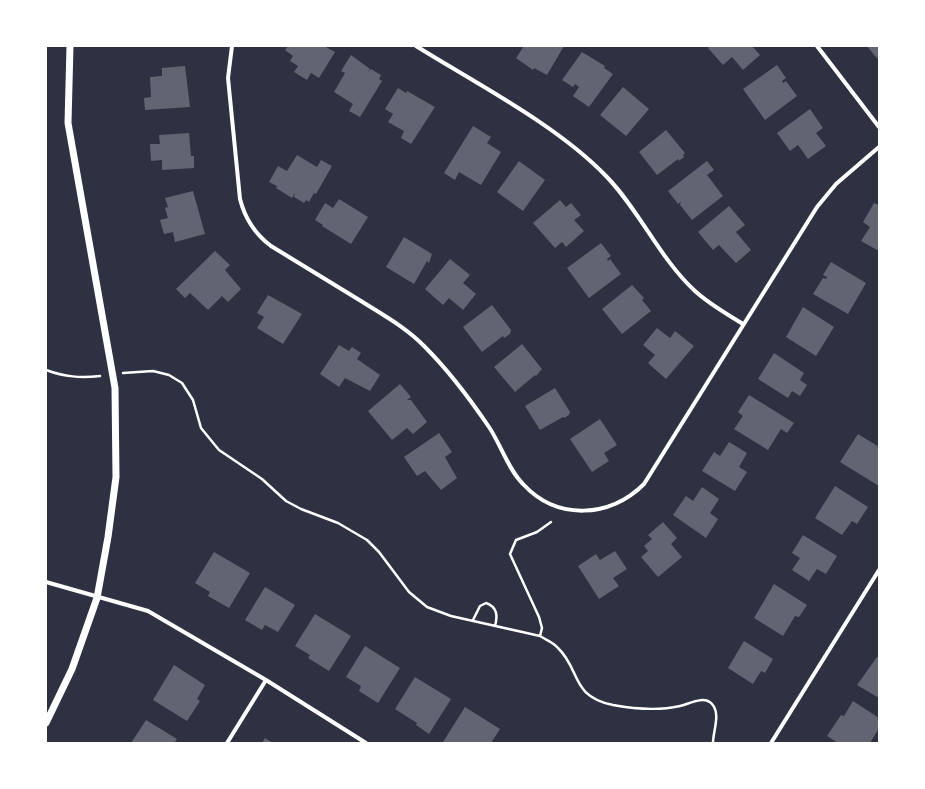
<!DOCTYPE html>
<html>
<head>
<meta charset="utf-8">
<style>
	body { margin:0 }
	#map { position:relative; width:925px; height:789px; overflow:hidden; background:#2d3142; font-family:"PT Sans",sans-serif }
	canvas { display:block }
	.frame { position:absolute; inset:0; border:47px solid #fff; pointer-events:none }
</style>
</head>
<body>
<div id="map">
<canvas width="925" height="789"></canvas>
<div class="frame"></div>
</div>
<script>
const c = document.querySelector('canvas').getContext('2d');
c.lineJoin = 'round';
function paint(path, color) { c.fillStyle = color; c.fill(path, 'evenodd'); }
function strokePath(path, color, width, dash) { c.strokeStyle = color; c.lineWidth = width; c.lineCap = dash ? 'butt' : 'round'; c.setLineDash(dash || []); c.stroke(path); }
paint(new Path2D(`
	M288,46h36l11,6 -16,26 -8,-5 -4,7 -13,-8 4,-6 -8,-5 3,-5 -8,-6z
	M524,46h40l-17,29 -13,-7 -1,2 -17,-12z
	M710,46h42l8,9 -17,15 -11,-13 -9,8 -15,-17z
	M867,46h12v14l-4,-4z
	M582,52l23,14 -1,2 9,6 -24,33 -16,-11 6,-9 -4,-3 -2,3 -11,-7z
	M351,55l19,14 -2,3 3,-3 10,6 -2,4 3,2 -22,36 -11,-6 4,-7 -19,-12 11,-19 -4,-2z
	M777,65l9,13 -4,3 1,2 3,-2 11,15 -32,24 -22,-31z
	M185,66l5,41 -45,3 -1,-12 7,-1 -1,-20 12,-1v-8z
	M623,87l26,22 -23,27 -26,-21z
	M398,88l8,5 1,-2 28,16 -24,37 -10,-6 3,-7 -16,-9 5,-8 -8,-5z
	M810,109l13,19 -7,5 10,13 -18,13 -10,-14 -8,6 -13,-18z
	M473,126l18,11 -4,6 14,9 -20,33 -22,-13 -4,8 -11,-7z
	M666,130l19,23 -2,2 1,2 -5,4 -1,-2 -21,16 -18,-23z
	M189,133l2,23h3v12l-32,2v-10l-11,1 -1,-17h10l-1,-9z
	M297,155l20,12 4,-7 11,6 -16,28 -2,-1 -5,9 -3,-2 -2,3 -10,-6 1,-4 -3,5 -16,-10 1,-2 -8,-4 9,-16 9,5z
	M519,161l26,19 -22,31 -26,-19z
	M707,161l7,9 -7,5 16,21 -31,24 -12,-15 1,-3 -3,2 -10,-13z
	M193,191l12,43 -30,8 -2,-10 -9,2 -4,-14 8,-2 -3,-10 3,-1 -3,-9z
	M339,199l29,18 -17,27 -29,-18 1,-1 -8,-5 10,-17 8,5z
	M560,200l6,7 5,-4 10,12 -7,5 10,11 -18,16 -4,-5 -7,6 -22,-25z
	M874,203l5,2v46l-18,-10 9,-14 -7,-5z
	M729,206l16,19 -9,7 15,18 -15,13 -17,-18 -6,5 -15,-18z
	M404,237l28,17 -3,9 -2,-2 -13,23 -28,-17z
	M601,243l10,13 -4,3 1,2 2,-2 11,15 -32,24 -22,-30z
	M215,251l15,14 -5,5 16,19 -13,13 -6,-6 -14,14 -18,-17 -5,5 -9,-9z
	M450,259l20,16 -7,8 13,11 -13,16 -14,-12 -6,7 -18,-16z
	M831,262l35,21 -18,31 -35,-20 10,-16 3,1 1,-2 -4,-2z
	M632,285l12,13 -2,2 9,11 -29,23 -20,-25z
	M268,295l34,19 -19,30 -26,-16 7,-11 -7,-4z
	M492,305l19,25 -1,4 -6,4 -1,-2 -21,16 -19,-25z
	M803,307l31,20 -18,29 -30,-19z
	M657,328l13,10 5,-7 19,15 -28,33 -18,-16 7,-8 -12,-10z
	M522,344l20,25 -6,7 -1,-1 -20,17 -21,-25z
	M339,345l10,6 3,-4 9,6 -4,6 23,16 -10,16 -25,-13 -6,9 -19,-13z
	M774,353l30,20 -4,7 7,5 -7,11 -8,-5 -4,7 -30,-19z
	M400,384l11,13 -4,3h4l16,22 -14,12 -6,-6 -15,12 -24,-29z
	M555,388l15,24 -1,3 -5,3 -1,-1 -23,13 -15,-24z
	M749,395l45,28 -7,10 -6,-4 -13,21 -34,-21 9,-13 -5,-4z
	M600,419l17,26 -13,8 5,8 -17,11 -22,-33z
	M439,433l13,19 -7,5 12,21 -16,12 -16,-19 -8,5 -13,-19z
	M858,434l21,13v39l-39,-24z
	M729,442l18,11 -8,14 8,5 -12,19 -33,-20 12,-19 6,4z
	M835,486l33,21 -11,17 -5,-3 -10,14 -27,-17z
	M702,487l17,12 -9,14 8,6 -12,19 -33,-23 13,-19 7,5z
	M663,522l14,16 -6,6 11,13 -24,20 -17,-20 7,-6 -4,-5 8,-7 -4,-4z
	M803,535l34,21 -11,18 -9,-5 -8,12 -17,-11 8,-12 -8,-5z
	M615,551l12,18 -14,9 6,8 -20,13 -21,-33 18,-12 4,6z
	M214,552l36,21 -21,35 -21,-12 2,-4 -15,-9z
	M774,584l33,21 -8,12 -4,-1 -12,20 -29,-18z
	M265,587l30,18 -17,27 -13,-7 -3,5 -17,-10z
	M315,614l36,22 -22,35 -21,-13 2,-3 -15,-9z
	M744,641l29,18 -8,14 -4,-2 -8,13 -25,-16z
	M365,646l35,22 -22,35 -19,-12 2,-5 -15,-9z
	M877,657l2,1v40l-22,-13z
	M174,665l31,20 -8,14 3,2 -13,20 -34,-21z
	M415,677l36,22 -22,35 -13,-9 1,-2 -22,-14z
	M853,701l26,17v10l-9,15h-32l-11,-7 14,-21 3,1z
	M465,707l35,22 -9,14h-46l-2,-1z
	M146,720l31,19 -3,4h-43z
	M265,738l8,5h-11z`), '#626471');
strokePath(new Path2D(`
	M46,370c19,7 34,8 54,6
	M123,373l30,-2 16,4 13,8 11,17 8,28 18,22 43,29 24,22 15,8 37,14 29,17 12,12 30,40 18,15 24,9 89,20c6,4 13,6 18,12 23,22 12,48 55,57 22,4 45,6 67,1 9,-2 24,-11 32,-2 9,10 1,27 1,39
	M473,620l7,-14 6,-3c11,4 12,12 9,23
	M540,636l2,-8 -3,-11 -29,-63 6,-14 21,-8 14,-10`), '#fff', 2.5);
strokePath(new Path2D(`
	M232,46l-4,32 12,121c5,20 15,35 31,47 30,18 60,37 90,55 22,14 46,27 64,46 21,21 47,55 64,80 12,18 19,42 34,57 34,37 87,34 121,0l173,-277 19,-23 43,-37
	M416,46c61,38 141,79 190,130 34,35 54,83 89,115 14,13 32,23 48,33
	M817,46l62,81
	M46,582l102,29 118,69 100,63
	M227,743l39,-63
	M771,743l108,-173`), '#fff', 4);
strokePath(new Path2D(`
	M46,723l26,-54 25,-71 11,-61 8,-60 -1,-89 -47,-265 2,-77`), '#fff', 7);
</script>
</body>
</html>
